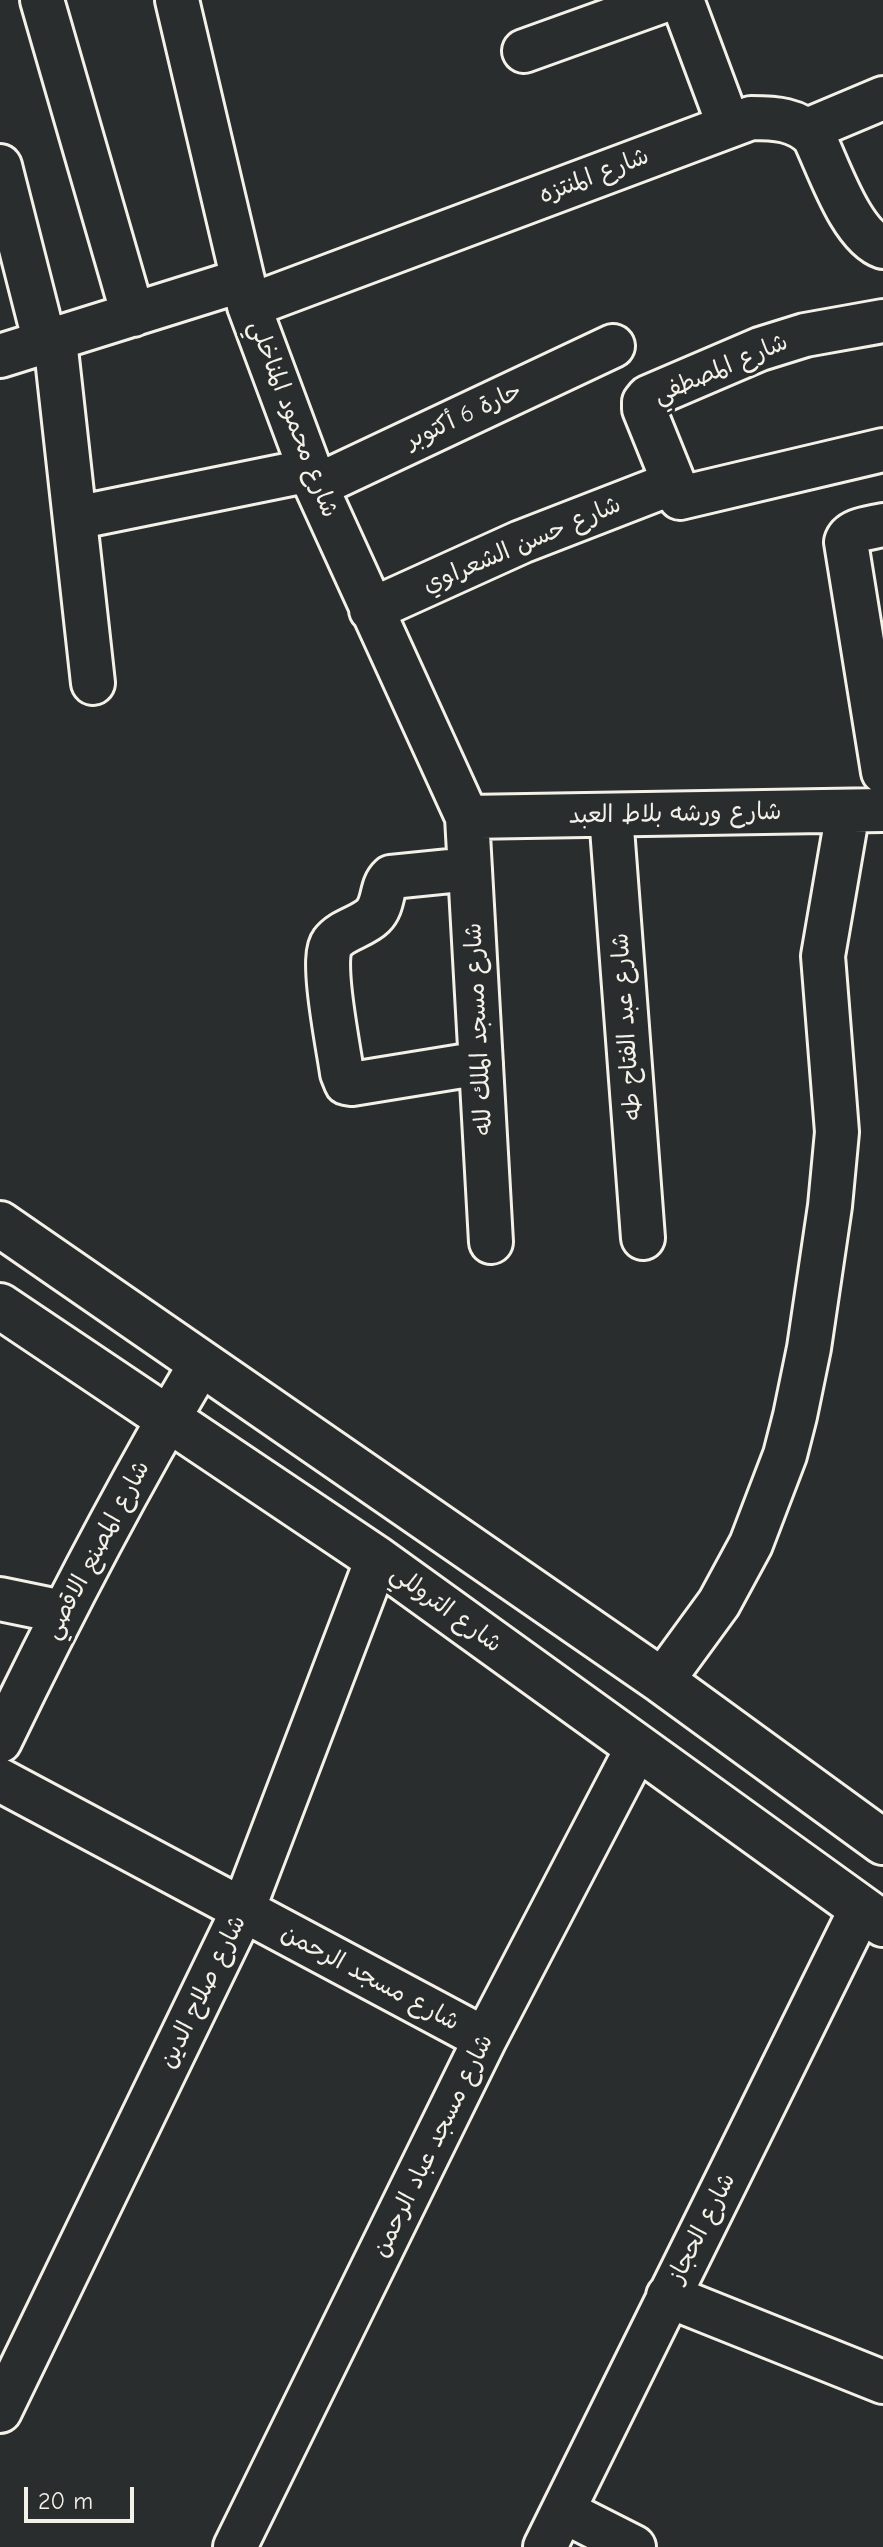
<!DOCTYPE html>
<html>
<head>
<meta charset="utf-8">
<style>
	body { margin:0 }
	#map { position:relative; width:883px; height:2547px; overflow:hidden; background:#2a2d2e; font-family:"Comic Neue",sans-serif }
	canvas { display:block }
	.scale { position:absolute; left:24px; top:2487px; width:110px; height:36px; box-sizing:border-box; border:4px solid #f4f1e8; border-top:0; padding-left:10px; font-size:24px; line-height:28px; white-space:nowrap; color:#f4f1e8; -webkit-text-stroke:6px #2a2d2e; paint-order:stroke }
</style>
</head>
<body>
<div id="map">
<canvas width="883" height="2547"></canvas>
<div class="scale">20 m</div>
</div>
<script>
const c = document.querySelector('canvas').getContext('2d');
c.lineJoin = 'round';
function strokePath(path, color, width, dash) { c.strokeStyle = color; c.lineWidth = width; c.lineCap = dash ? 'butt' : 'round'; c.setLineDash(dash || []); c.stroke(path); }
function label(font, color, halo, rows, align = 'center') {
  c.font = font + ' "Comic Neue","Playpen Sans Arabic",sans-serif'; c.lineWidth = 6; c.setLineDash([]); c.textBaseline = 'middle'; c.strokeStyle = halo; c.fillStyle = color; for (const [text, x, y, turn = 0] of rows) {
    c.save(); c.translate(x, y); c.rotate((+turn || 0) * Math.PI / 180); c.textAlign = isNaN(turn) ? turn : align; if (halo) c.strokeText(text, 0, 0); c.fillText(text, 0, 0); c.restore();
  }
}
const street = new Path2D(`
	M42,0l91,315
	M177,0l72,306 67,180 151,331 24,425
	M682,0l47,126
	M524,51l142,-51
	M807,130l76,-32
	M0,166l45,177
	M249,306l502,-188c24,0 46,1 63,19 15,31 37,99 69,110
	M883,321l-78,14 -45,14 -112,48 -4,5v7l36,89 203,-48
	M55,340l38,343
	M0,356l243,-76
	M316,486l297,-140
	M75,518l236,-48
	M883,525c-12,3 -33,4 -37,17l37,230
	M371,610l150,-68 152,-59
	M611,815l32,423
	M467,817l416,-7
	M470,869l-79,8c-11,10 -6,27 -18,39 -11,11 -32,14 -41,27 -12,15 7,107 10,130l4,10 6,1 129,-21
	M0,1599l63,13
	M662,1681l57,-78 32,-59 34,-89 10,-39 14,-68 21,-142 7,-74 -14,-176 25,-145
	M0,1741c62,-129 128,-255 201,-378
	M0,1780l485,259
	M668,2296l215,86
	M0,2411l243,-501 134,-351
	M563,2511l71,36
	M235,2547l250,-508 152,-291
	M545,2547l316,-638`);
const secondary = new Path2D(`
	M0,1224l662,457 221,161
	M0,1306l377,253 506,365`);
strokePath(street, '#f4f1e8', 48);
strokePath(secondary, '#f4f1e8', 50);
strokePath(street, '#2a2d2e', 42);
strokePath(secondary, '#2a2d2e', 44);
label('24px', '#f4f1e8', '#2a2d2e', [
	["شارع المنتزه",594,176,-21],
	["شارع المصطفي",721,369,-23],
	["حارة 6 أكتوبر",464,416,-25],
	["شارع محمود المناخلي",293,419,69],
	["شارع حسن الشعراوي",522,545,-23],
	["شارع ورشه بلاط العبد",675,814,-1],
	["شارع عبد الفتاح طه",627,1027,-94],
	["شارع مسجد الملك لله",479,1029,-93],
	["شارع المصنع الاقصي",97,1550,-62],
	["شارع التروللي",446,1609,36],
	["شارع مسجد الرحمن",370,1978,28],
	["شارع صلاح الدين",203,1992,-64],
	["شارع مسجد عباد الرحمن",433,2146,-64],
	["شارع الحجاز",702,2228,-63]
]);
</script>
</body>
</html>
